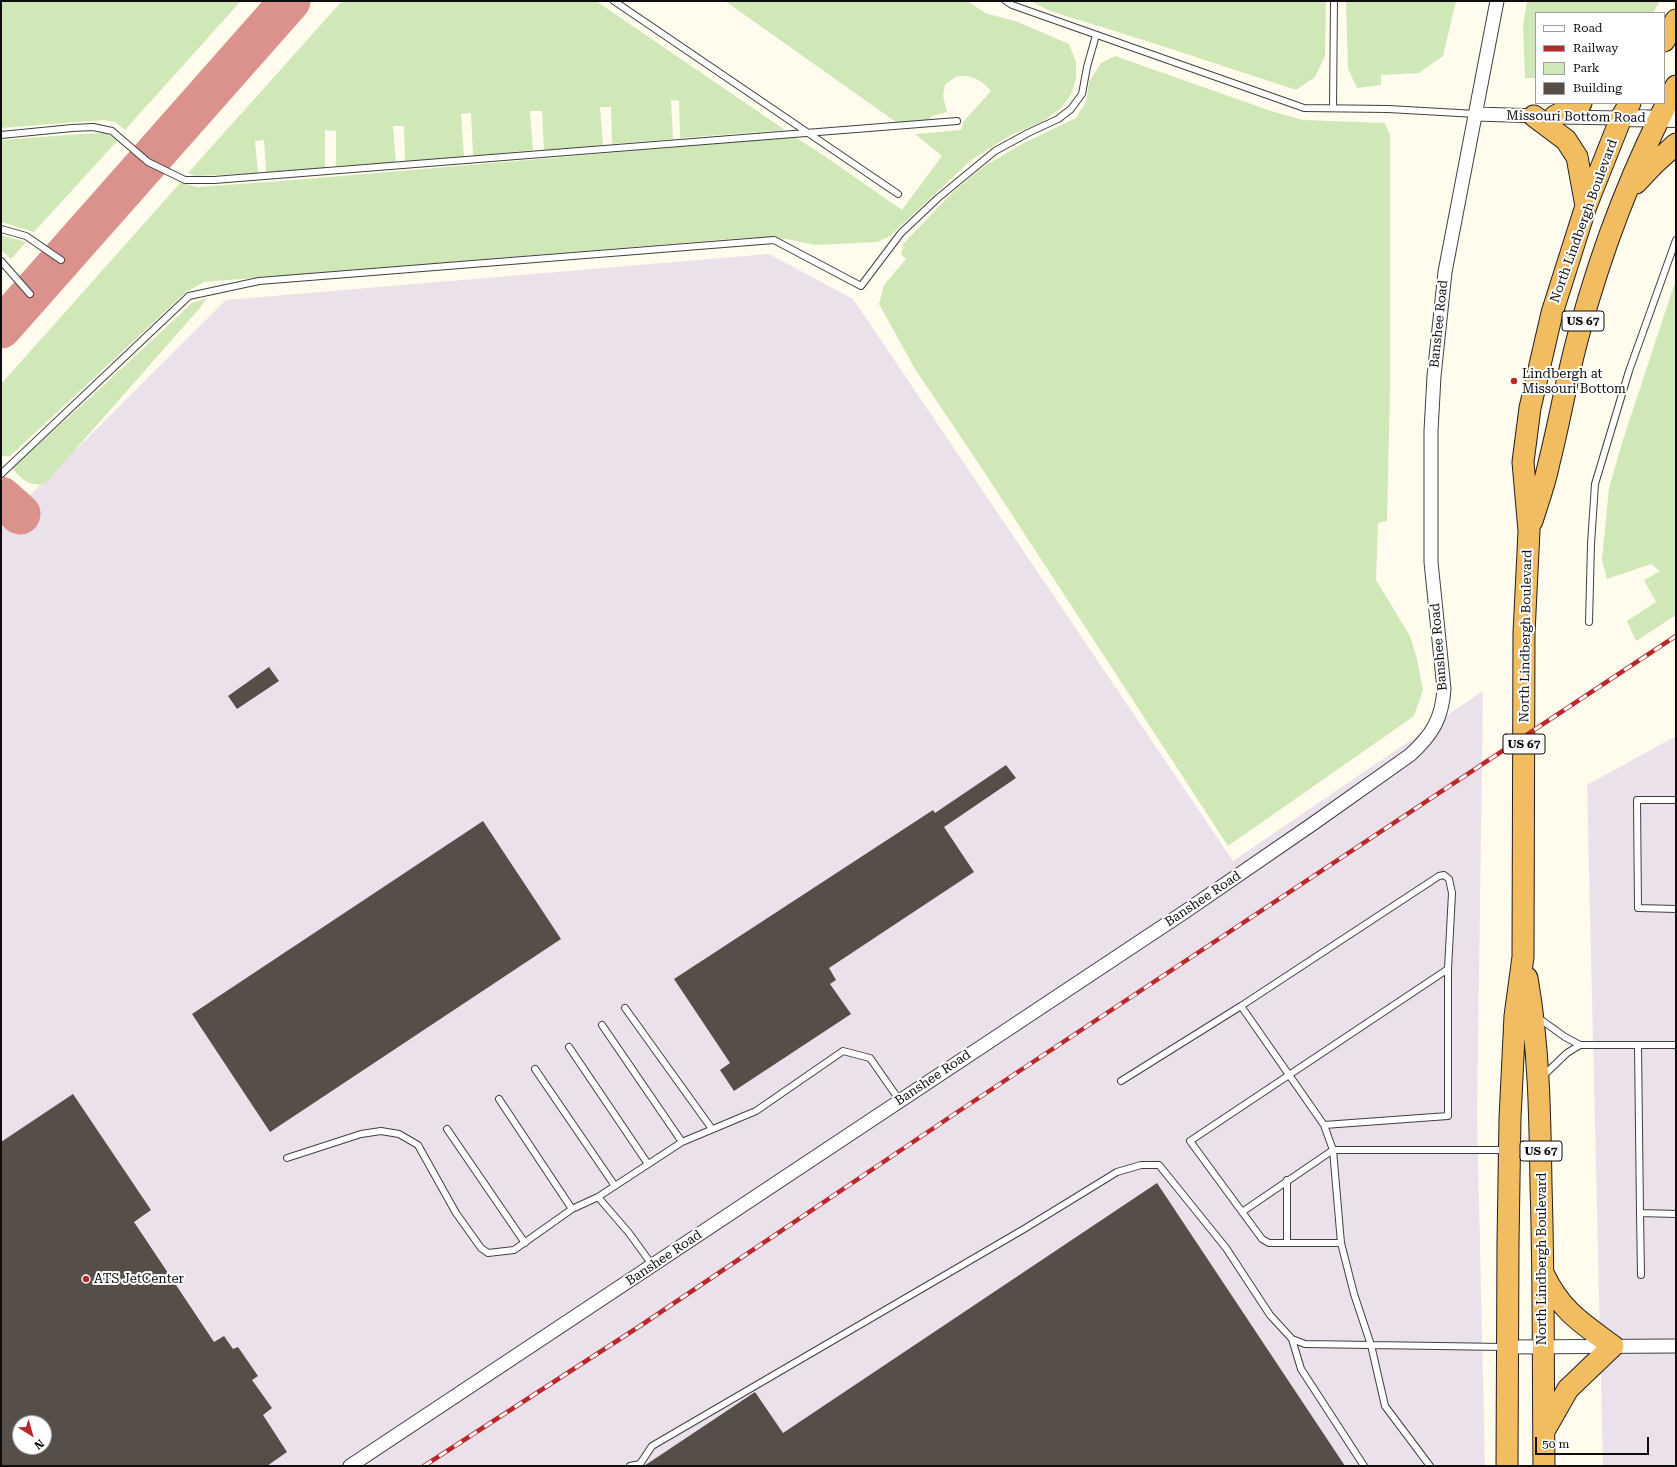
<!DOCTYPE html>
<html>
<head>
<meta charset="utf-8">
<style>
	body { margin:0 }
	#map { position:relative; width:1677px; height:1467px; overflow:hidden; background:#fffbed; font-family:"Roboto Serif",serif }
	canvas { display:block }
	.frame { position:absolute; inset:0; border:2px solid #0d0d0d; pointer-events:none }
	.legend { position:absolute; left:1535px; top:12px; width:130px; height:92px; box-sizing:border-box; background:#fff; border:1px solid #9e9e9e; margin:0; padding:5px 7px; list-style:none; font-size:12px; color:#0d0d0d }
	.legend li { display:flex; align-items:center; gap:8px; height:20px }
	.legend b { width:20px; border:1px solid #9e9e9e }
	.north { position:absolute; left:12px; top:1415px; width:40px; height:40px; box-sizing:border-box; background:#fff; border:1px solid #9e9e9e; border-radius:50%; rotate:143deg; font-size:11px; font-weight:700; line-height:16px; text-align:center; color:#0d0d0d }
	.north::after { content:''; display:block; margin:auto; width:14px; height:18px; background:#b9292c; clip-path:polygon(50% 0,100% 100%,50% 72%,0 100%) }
	.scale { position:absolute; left:1535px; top:1437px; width:114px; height:18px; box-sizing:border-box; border:2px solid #0d0d0d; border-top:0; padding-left:5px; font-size:12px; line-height:14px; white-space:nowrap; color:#0d0d0d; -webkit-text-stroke:3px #fff; paint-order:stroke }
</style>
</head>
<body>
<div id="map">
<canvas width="1677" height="1467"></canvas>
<div class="frame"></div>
<ul class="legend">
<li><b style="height:5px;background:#fff"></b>Road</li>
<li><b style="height:5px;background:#b9292c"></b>Railway</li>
<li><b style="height:11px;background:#d0e8b8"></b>Park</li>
<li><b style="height:11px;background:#554e49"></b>Building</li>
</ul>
<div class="north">N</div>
<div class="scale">50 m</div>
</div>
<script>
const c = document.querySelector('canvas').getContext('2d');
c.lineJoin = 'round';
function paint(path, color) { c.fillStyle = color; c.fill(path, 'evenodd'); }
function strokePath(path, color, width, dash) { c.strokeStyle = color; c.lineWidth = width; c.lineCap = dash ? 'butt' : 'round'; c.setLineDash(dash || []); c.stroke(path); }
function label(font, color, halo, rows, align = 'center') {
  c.font = font + ' "Roboto Serif",serif'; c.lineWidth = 4; c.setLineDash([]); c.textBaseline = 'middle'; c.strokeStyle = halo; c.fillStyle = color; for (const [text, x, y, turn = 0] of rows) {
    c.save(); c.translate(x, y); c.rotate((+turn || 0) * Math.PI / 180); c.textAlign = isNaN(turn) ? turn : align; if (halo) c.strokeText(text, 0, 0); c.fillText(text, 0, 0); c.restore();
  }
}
paint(new Path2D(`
	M769,254l84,45 380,562 250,-170 -6,423 8,352h-1484v-942l225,-224zM20,1423h24v24h-24z
	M1676,736v730h-73l-16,-681z`), '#ebe1eb');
paint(new Path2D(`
	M1,1h240l-116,129 -10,-8 -11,-2 -103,8z
	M342,1h254l189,129 -105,8 -1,-37 -8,-1 2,39 -61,5 -1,-37h-11l3,38 -59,5 -2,-39h-12l3,39 -60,6 -2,-43 -10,1 3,43 -59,6 -1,-37h-11l3,37 -60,3v-35l-11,-1v38l-59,4 -2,-32 -9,1 3,32 -63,3 -7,-3z
	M725,1h243l17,12 33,9 51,22 7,18v17l-5,16 -10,13 -19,14 -31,13 -40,25 -81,76 -13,6 -62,3 -29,-6 -43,-1 -539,44 -18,10 -176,164h-9v-72l180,-202 16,5 98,-7 500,-43 31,20 76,53 40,-54 -27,-22 46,-4 3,-9 27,-30c-8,-10 -21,-18 -35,-14 -3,1 -8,6 -11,8l-2,11 4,16 -15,4 -4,5 -32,1z
	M1031,1h295l-1,55 -10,21 -19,13 -143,-47 -103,-32z
	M1346,1h110l-13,55 -24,17 -38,2v10l-24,3 -9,-19z
	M1527,1h133l-7,12h-117v65h-11l-2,-53z
	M1115,56l156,55 32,9 82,3 5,12v255l-3,131 -9,2 -2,57 34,56 7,23 6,31 -9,26 -186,130 -253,-388 -60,-89 -36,-65 5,-19 22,-26 -5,-5 3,-11 21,-22 26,-27 32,-27 37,-22 56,-27 10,-16 3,-20 12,-19z
	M105,133l13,7 -84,92 -33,-10v-82l80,-6z
	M1,235l25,7 -15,17 -10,-9z
	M1676,279v336l-40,26 -9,-20 29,-19 -12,-22 16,-9 -9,-7 -44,15 -5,-19 7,-72 13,-45z
	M207,298l-8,11 -154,175c-18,2 -22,-4 -33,-16l78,-70 102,-95z`), '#d0e8b8');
strokePath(new Path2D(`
	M1,328l289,-327
	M1,497l19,17`), '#dc928c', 41);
paint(new Path2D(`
	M269,667l10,14 -42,28 -9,-13z
	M1006,765l10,13 -72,49 30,45 -145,96 7,12 -6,4 21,30 -117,77 -14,-21 10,-7 -56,-84 259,-169 2,3z
	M483,821l78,118 -291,193 -78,-118z
	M73,1094l78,116 -17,12 80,120 10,-6 9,13 5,-2 20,29 -6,4 20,28 -9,7 24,37 -20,14h-266v-324zM20,1423h24v24h-24z
	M1157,1183l188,283h-701l111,-74 28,41z`), '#554e49');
const service = new Path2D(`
	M614,1l284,193
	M1006,1l6,4 292,103 84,1 88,5
	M1333,108l1,-107
	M1,135l71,-7 21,-1 19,4 36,31 37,18h29l743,-59
	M1,229l25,7 35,24
	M1,261l29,33
	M1,474l188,-178 70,-15 515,-41 87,46 40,-53 37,-35 57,-47 33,-18 30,-14 13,-10 11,-15 5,-27 9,-32
	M1589,622l2,-78 4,-60 34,-113 47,-131
	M1676,800h-39l1,108 38,1
	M1241,1006l198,-130 5,-1 5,4 3,14 -4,76v147l-124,9
	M625,1008l87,121
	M1537,1017l28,20 15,8h96
	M602,1025l80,117
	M1638,1045l2,168 36,1
	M569,1047l79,117
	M535,1069l80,117
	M1543,1076l24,-23 13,-8
	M1121,1081l120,-75 83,119 9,25 8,93 13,51 17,51 14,61 45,60
	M499,1099l73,110
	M447,1129l78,114
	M287,1158l74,-24 20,-3 18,3 19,11 38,68 25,35 7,5 26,-3 58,-41 26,-12 31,36 24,33
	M1287,1180v63
	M598,1197l84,-55 74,-31 87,-60 27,7 30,43
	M1242,1212l91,-62h173
	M1640,1213l1,62
	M1341,1243h-72l-7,-4 -72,-98 258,-172
	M1292,1339l9,30 63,97
	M630,1466l10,-2 12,-18 372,-217 93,-57 24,-7h18l67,83 44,67 22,24 13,5 199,3`);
const minor = new Path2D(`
	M1476,114l64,2
	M1560,117l61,1
	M1509,1347l167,-1
	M350,1466l836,-555 128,-88 96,-68c22,-20 32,-36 34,-66l-13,-127v-131l3,-55 11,-104 52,-271`);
const tertiary = new Path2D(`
	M1621,118l55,1`);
const trunk = new Path2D(`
	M1664,41l12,-21
	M1534,116l32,24 11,17 9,49
	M1555,116l26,-13
	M1636,183l17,-18 23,-21
	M1532,521c6,-19 13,-38 17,-58 11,-43 18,-87 30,-130 23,-85 55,-169 97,-247
	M1527,978c12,68 13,138 14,207 3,94 2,187 3,281
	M1544,1275c18,37 38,48 69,71l-45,43 -24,42
	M1507,1466l1,-223 2,-125 5,-102 8,-59 1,-324 5,-102 -6,-69 7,-54 22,-95 34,-107 35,-88 9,-15`);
strokePath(service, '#404040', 8);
strokePath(minor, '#404040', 15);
strokePath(tertiary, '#404040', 18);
strokePath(trunk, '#1e1e1e', 23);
strokePath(service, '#fff', 6);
strokePath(minor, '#fff', 13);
strokePath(tertiary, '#fff', 16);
strokePath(trunk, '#f2bc60', 21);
const rail = new Path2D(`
	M424,1466l216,-140 316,-213 720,-477`);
strokePath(rail, '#b9292c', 4.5);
strokePath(rail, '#fff', 3, [9]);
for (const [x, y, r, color] of [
	[1514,381,4,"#b9292c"],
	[86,1279,4,"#b9292c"]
]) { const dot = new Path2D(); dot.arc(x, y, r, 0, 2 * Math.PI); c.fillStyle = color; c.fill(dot); strokePath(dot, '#fff', 1.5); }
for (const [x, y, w] of [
	[1583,321,42],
	[1524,744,42],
	[1541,1151,42]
]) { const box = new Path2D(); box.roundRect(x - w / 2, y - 10, w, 20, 3); c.fillStyle = '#fff'; c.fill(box); strokePath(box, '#0d0d0d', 1); }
label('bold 12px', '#0d0d0d', null, [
	["US 67",1583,321],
	["US 67",1524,744],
	["US 67",1541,1151]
]);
label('13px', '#0d0d0d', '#fff', [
	["Missouri Bottom Road",1576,117,1],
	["North Lindbergh Boulevard",1584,221,-70],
	["Banshee Road",1439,324,-84],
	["North Lindbergh Boulevard",1526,636,-89],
	["Banshee Road",1439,647,-95],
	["Banshee Road",1203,899,-34],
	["Banshee Road",933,1078,-34],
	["Banshee Road",664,1258,-34],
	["North Lindbergh Boulevard",1542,1259,-90]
]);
label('13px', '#0d0d0d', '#fff', [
	["Lindbergh at",1522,374],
	["Missouri Bottom",1522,389],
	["ATS JetCenter",94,1279]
], 'left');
</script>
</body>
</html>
